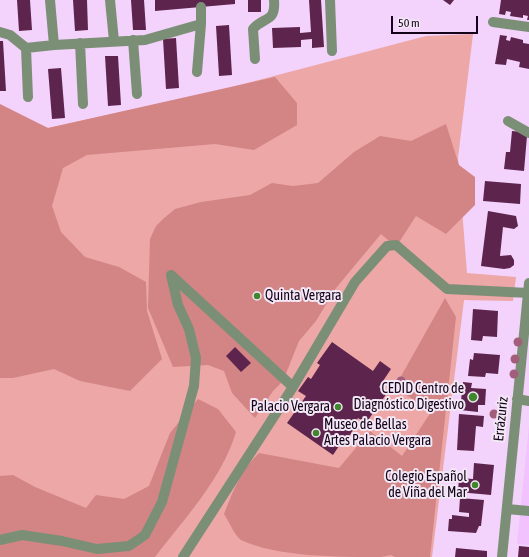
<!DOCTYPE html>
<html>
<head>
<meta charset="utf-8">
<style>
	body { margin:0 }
	#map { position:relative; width:529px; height:557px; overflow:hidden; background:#f3d2fb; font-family:"Asap Condensed",sans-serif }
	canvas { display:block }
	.scale { position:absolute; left:391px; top:16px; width:87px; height:18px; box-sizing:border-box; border:2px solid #150319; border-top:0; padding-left:5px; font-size:12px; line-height:14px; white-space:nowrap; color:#150319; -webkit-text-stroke:3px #f3e8f6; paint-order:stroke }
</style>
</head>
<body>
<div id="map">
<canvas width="529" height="557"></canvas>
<div class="scale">50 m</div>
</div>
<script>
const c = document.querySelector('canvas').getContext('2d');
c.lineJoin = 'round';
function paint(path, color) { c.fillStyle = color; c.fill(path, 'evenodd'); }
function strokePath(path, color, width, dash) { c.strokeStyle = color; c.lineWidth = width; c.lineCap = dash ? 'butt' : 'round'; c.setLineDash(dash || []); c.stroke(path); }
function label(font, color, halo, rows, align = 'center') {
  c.font = font + ' "Asap Condensed",sans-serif'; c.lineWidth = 4; c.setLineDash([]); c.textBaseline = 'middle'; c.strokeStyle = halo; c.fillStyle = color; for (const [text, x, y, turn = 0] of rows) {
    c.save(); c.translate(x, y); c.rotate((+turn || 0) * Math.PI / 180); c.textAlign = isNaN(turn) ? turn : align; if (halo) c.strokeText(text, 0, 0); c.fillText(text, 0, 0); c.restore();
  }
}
paint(new Path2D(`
	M529,426v119l-12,-1z`), '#f2c2fe');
paint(new Path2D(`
	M473,34l-15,124 9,115 49,4 -3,24 -49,-1 -32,257h-432v-450l48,21 169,-37 209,-55z`), '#eca7a6');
paint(new Path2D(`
	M275,77l22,26v22l-43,25 -39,-6 -128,11 -24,13 -11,38 9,26 24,25 34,10 27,15 1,29 15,48 -32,32 -50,-10 -26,-12 -41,9h-13v-274l48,24z
	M446,124l13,41 16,12v28l-29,29 -30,-18 -20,31 -15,-13 -45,54 -20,33 -17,20 -16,40 -10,10 -18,27 -23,-25 -8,-22 -16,-6 -35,2 -25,-59 2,-69 6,-13 7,-7 12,-10 26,-7 49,-7 22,-12 21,3 25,-3 36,-31 26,-16 31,5z
	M445,298l11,19 -26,240h-35l-4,-2 -10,2c-43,0 -104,0 -140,-17 -7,-5 -12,-19 -17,-26 10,-25 16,-42 35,-61l80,15 31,-37 32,25 29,-44 -36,-25z
	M198,399l20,10 18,23c-14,47 -52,87 -81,125h-155v-81l13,-1 22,12 51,21 10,-13 28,4 25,-13 21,-53z`), '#d38585');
paint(new Path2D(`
	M17,0h13l2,30 -13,1z
	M73,0h14l1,30 -13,1z
	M131,0h13l2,30h-13z
	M155,0h80v4l-80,7z
	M248,0h13v12h-13z
	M309,0h12l3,47 -12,1v-9l-11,1v7l-28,1 -1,-20 28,-1v6l11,-1z
	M443,0h11l-4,5z
	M501,0h28v20h-2l1,-4 -5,-1v3l-13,-2 1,-4 -5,-1 -1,4 -6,-1z
	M229,25l3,50 -13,1 -3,-50z
	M500,35l7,1 -1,4 4,1 1,-4 12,3v3l6,1v25l-10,-2 1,-5 -13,-3 -1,6 -11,-1z
	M176,38l3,50 -13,1 -3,-50z
	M0,41h3l3,50h-6z
	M105,56h13l3,49 -13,1z
	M61,68l4,50 -13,1 -4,-50z
	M512,131l11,1v3l4,1 -3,35 -20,-2 2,-17h4z
	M485,181l36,3 -1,20 -37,-3z
	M488,211l28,5 2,10 -4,3 -11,-2 -3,29 11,-1 3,5v5l-4,3 -6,1 -23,-3z
	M473,309l25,2 -1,26 -14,-1 -1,5 -11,-1z
	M332,342l41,29 7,-10 11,8 -12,18 8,6 -21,30 -8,-5 -5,7 2,2 -7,11 -3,-1 -12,18 -46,-32 19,-27 -8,-5 10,-14 3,2 9,-14 -3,-2z
	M235,347l16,16 -10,9 -15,-16z
	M474,353l26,2 -2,19 -12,-1 -1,4 -17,-1 2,-17 3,1z
	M463,382l9,1 -1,5 15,1 -1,16h-7v7l-18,-2z
	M459,414l25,2 -1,11 -7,-1 -2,25 -17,-1z
	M474,463l20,2 -3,30 -33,-3 1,-14 14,1z
	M460,498l24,2 -3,26h-2l-3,7 -28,-2 1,-12h3v-4l17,2v-4l-10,-1z
	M519,546l10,1v10h-11z
	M456,548l31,3v6h-32z`), '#5d254d');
strokePath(new Path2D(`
	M110,0l4,41
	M330,0l2,51
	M201,7v17
	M493,22l36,5
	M0,32l10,3 16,13 28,-3 -4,-45
	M133,40l4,54
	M80,43l3,61
	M54,45l91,-5 56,-16 -4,48
	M26,48l2,49
	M255,59l-2,-30c11,-13 23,-6 21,-29
	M508,121l21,12
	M171,275l122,112
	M517,399l12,2
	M507,509l22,2
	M0,540l22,-5 40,6 35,8 32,-3 16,-11 17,-33 32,-116 2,-28 -7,-29 -11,-24 -7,-30
	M183,557l110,-170 62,-105 32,-36 9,-1 51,44 82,4
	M502,557l27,-274`), '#7b8f76', 10);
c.fillStyle = '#a35e7c';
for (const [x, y] of [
	[518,342],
	[515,359],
	[514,374],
	[401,381],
	[502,403],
	[494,414]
]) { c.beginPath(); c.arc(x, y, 4.5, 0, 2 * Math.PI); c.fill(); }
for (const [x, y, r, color] of [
	[257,296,4,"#3f862c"],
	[473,397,5,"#3f862c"],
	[338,407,4,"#3f862c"],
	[316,433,4,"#3f862c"],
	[475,485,4,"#3f862c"]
]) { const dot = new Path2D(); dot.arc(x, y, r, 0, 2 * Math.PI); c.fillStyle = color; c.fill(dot); strokePath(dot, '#f3e8f6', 1.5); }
label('14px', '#150319', '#f3e8f6', [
	["Quinta Vergara",265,296,"left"],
	["CEDID Centro de",464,389],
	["Diagnóstico Digestivo",464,405],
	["Palacio Vergara",330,407],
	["Museo de Bellas",324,425,"left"],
	["Artes Palacio Vergara",324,441,"left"],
	["Colegio Español",467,477],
	["de Viña del Mar",467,493]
], 'right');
label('14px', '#150319', '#f3e8f6', [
	["Errázuriz",501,419,-84]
]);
</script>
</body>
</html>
